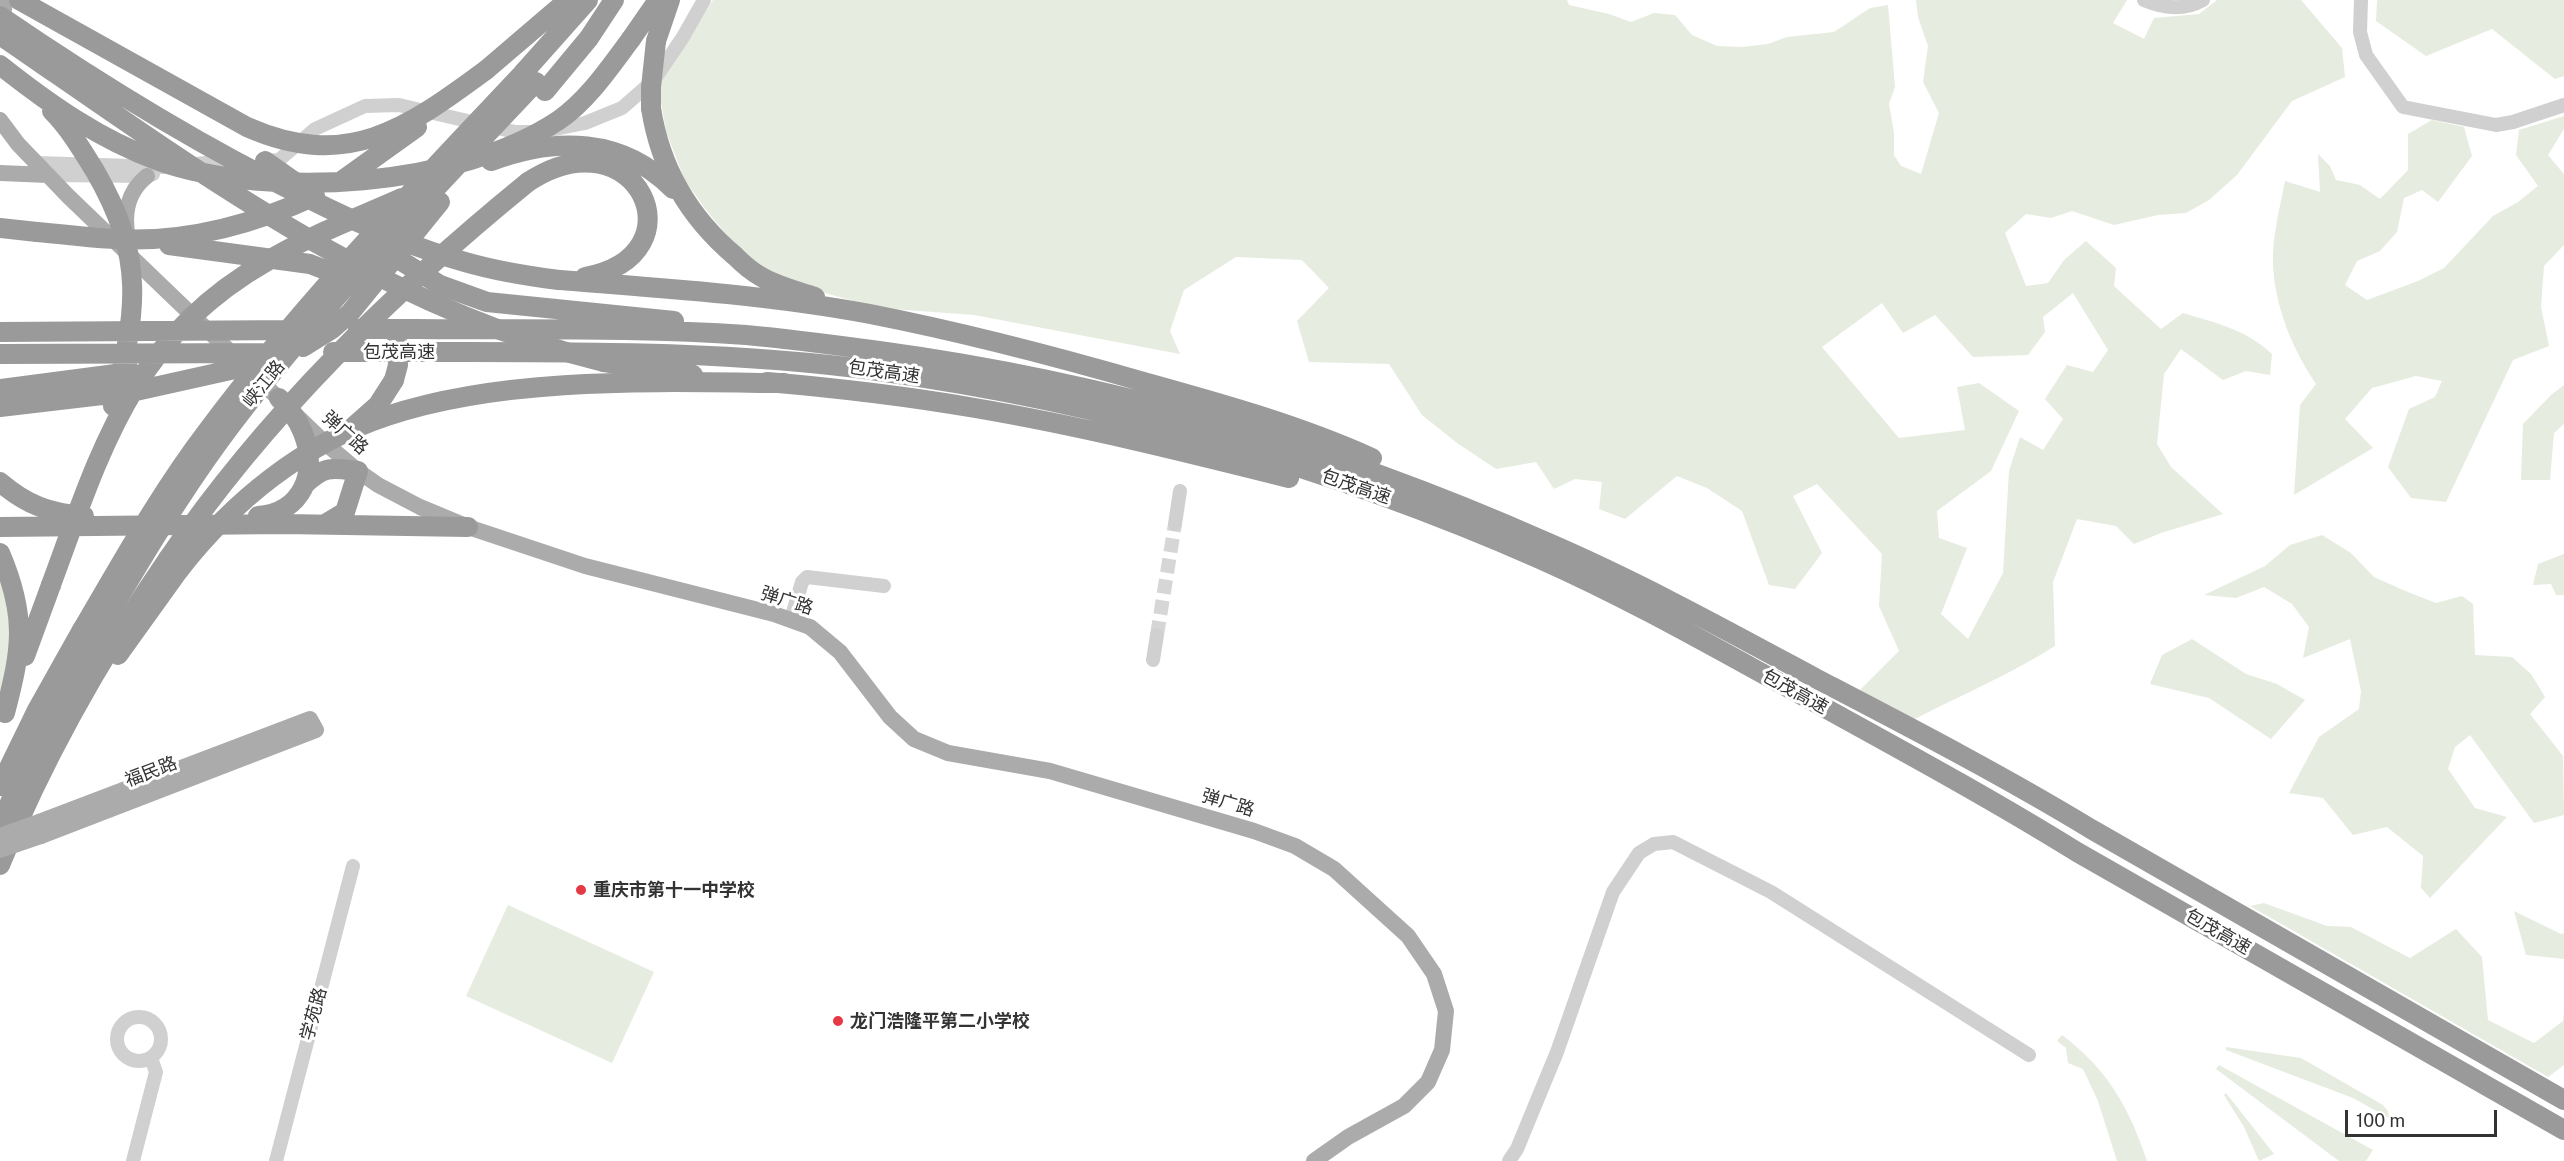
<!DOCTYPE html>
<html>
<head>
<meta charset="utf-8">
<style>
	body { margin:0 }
	#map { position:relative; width:2564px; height:1161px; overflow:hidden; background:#fff; font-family:"Public Sans",sans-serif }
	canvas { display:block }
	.scale { position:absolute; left:2345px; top:1110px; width:152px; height:27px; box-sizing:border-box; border:3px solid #333; border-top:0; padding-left:8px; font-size:18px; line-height:21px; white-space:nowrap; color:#333; -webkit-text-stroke:4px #fff; paint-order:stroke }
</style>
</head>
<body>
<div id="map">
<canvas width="2564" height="1161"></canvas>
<div class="scale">100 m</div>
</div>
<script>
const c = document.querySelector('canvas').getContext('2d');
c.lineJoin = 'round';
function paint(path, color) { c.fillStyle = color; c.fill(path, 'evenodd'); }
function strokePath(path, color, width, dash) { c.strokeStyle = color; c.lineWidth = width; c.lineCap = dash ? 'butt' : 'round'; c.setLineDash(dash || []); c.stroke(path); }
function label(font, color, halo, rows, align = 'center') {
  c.font = font + ' "Public Sans","Noto Sans SC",sans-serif'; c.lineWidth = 6; c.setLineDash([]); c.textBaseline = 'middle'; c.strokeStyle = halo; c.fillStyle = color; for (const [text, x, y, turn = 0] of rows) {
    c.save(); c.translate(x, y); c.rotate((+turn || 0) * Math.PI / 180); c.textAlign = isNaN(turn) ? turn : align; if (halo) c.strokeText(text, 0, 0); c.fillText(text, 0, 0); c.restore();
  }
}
paint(new Path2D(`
	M713,0h854l2,5 40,9 22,8 23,-9 21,2 17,20 25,11 25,1 26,-3 19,-7 47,-5 36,-24 18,-3 7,82 -6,17 5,29v22l7,11 20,8 18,-61 -16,-31 5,-36 -10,-29 -2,-17h211l-14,23 31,16 10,-21 45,-4 18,-14h84l41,48 3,29 -53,24 -55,74 -28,25 -23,13 -28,2 -44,10 -42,-14 -21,7 -25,-4 -21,19 21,53 22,-3 16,-23 22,-19 30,27 -2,18 47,43 22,-16c33,10 64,17 89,41l-2,21 -24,-4 -23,9 -42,-31 -17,25 -7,70 14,23 52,47 -62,19 -27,11 -18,-18 -39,-7 -24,63 2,64c-46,29 -96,50 -144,75l-51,-31 39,-39 -20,-45 3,-52 -65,-70 -24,12 29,57 -27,36 -26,-4 -27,-74 -35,-23 -30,-12 -52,43 -26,-10 3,-27 -27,-3 -21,10 -18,-27 -40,7 -39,-26 -35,-28 -33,-51 -80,-2 -12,-41 32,-33 -27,-28 -66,-3 -52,33 -14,41 10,23 -206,-39 -95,-7 -54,-15 -47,-18 -35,-21 -33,-39 -25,-34 -19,-50 -8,-47zM2073,293l35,57 -15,22 -26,-7 -22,34 18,20 -20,31 -23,-13 -11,34 -6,102 -35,66 -27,-25 26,-66 -28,-10 -2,-27 54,-40 28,-60 -40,-28 -22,4 8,43 -66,8 -77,-91 60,-44 21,30 32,-18 38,42 55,-2 17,-23 -2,-15z
	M2377,0h187v76l-9,3 -63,-50 -66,27 -50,-35z
	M2564,116v13l-16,26 16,19v71l-20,21 -3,41 8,39 -36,14 -67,142 -35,-4 -23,-31 21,-58 26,-12 7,-16 -26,-5 -44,12 -27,31 28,29 -79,47 6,-90 16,-21c-24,-36 -41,-77 -43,-120 -1,-27 7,-56 12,-83l35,11 -2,-38 12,12 6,14 24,5 20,14 28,-29v-36l24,-14 32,7 8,29 -34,46 -16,-12 -18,8 -7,34 -17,19 -23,10 -12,24 22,15 51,-19 26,-13 49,-52 25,-14 20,-16 -22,-31 3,-25z
	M2564,385v39l-10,9 -4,47h-29l2,-56 28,-29z
	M2322,535l29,18 23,24 29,13 33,13 26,-7 11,8 2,51 37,2 19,17 14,23 -15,17 33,42 1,59 -30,8 -64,-88 -15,12 -7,22 27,39 32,9 -77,81 -9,-10 2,-32 -36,-29 -34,8 -30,-37 -34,-5 30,-56 40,-28 2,-18 -11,-52 -47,19 6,-31 -17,-23 -28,-17 -28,11 -32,-3 61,-29 25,-21z
	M2564,554v41h-8l-5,-11 -18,1 5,-21z
	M0,572l8,22 3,58 -11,42z
	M2192,639l54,35 31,10 28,16 -34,39 -62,-41 -59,-14 12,-29z
	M2264,903l63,23 24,1 59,31 46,-29 26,28 6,63 46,23 29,-22 1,-8v52l-16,12 -298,-171z
	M508,905l146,67 -42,91 -146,-67z
	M2514,911l47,23 3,-1v26l-38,-4z
	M2062,1035c46,35 67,72 85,126h-30l-19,-60 -15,-32 -15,-6 -2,-15 -9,-7z
	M2226,1047l75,11 82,47 5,6 1,7 -36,-20 -127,-48z
	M2219,1065l154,85 -7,11h-27l-123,-92z
	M2226,1093l48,61 -15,7 -15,-34 -20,-32z`), '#e6ecdf');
strokePath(new Path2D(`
	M1157,635l18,-111`), '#d6d6d6', 14, [14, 7]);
strokePath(new Path2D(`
	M2144,0c19,8 40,11 59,0
	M2361,0l-1,32 6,23 37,52 93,18 17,-3 51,-17
	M263,161l16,-1 36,-31 50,-23 34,-1 116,27h25l45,-9 37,-15 32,-28 29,-43 21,-37
	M37,163l126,4
	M188,165l44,-5
	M48,175l99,1 6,-2
	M1175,524l5,-33
	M791,619l11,-37 5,-5 77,9
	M1153,660l4,-25
	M117 1039a22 22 0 1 1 44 0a22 22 0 1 1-44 0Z
	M133,1161l23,-89 -5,-14
	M276,1161l77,-295
	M1509,1161l8,-12 40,-97 56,-160 26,-39 15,-9 19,-2 98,50 258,163`), '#d0d0d0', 14);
strokePath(new Path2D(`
	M0,27l6,-27
	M0,120l18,24 50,52 257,247 33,28 20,14 42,22 48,20 117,39 189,48 36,13 30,25 50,65 24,22 34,14 102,18 204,60 41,15 39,23 74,67 26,38 12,37 -4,39 -14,32 -24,24 -56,31 -34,24
	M0,173l48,2
	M128,238c-5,-24 0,-47 19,-62
	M39,822l271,-103 6,11 -275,106`), '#ababab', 16);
strokePath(new Path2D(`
	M631,39l27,-39
	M656,41l14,-41
	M486,70l82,-70
	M524,72l64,-72
	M545,91l44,-53 25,-38
	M651,108c9,59 38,109 84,148 7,7 16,15 25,20 16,10 37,15 55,21
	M265,161l37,26
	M491,161c65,-24 131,-24 182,28
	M528,182c108,-71 176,73 57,95
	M0,228l37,4
	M382,249l58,36 47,17 187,19
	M559,280c104,8 209,15 311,34 92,18 184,42 274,68 76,21 155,43 228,76
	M416,329c109,1 220,-2 330,6 44,4 89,10 133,16 229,31 455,97 667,191 93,40 182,89 271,137 92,48 185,96 274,150l473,271
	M442,352c146,0 291,-1 436,19 227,31 453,96 662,188 88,39 172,87 256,133 94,52 189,103 281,160l487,278
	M604,362l89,13
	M767,382c70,6 139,14 208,26 106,18 210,44 314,70
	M352,428l26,-23 16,-25
	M0,482c27,23 49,31 84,34
	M305,484c20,-19 27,-16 53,-13l-13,41 -20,12
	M258,516c44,-3 61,-44 45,-83 -5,-14 -14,-24 -24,-35
	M0,527l284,-3 184,3
	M0,553c27,63 22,95 5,160
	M118,655l61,-85
	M25,656l26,-71
	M0,786l36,-74 46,-82
	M0,826l29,-68 67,-122
	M0,865c44,-109 102,-210 168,-306`), '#9a9a9a', 20);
strokePath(new Path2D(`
	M0,836l39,-14
	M0,850l41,-14`), '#ababab', 16);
strokePath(new Path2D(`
	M19,0l228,127c100,44 159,2 239,-57
	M0,16c98,67 198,129 305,181 52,26 105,50 160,65 31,9 62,14 94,18
	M0,35c188,129 379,273 604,327
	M0,65c48,38 100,75 159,96 112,39 300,26 400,-41 29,-20 51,-53 72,-81
	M651,108v-21l5,-46
	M52,111c17,17 30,39 43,60 51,88 42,140 18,235
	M343,180l74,-53
	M37,232c26,2 52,6 78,7 70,4 137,-14 200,-43
	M169,245l141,19 36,14
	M358,329h58
	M0,332l296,-2
	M303,347l29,-18 18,-16 90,-111
	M333,352h109
	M0,354l273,-1
	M394,380l4,-15 -1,-24
	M0,389l131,-17
	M0,407l136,-16 126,-28
	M168,559c98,-144 225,-267 360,-377
	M179,570c54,-69 124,-126 208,-154 119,-40 272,-34 397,-33
	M51,585c51,-138 81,-247 218,-325 42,-25 88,-42 133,-62
	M82,630c40,-68 78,-137 126,-200 96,-128 207,-242 316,-358
	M96,636c39,-66 78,-133 124,-196 94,-127 207,-242 316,-358`), '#9a9a9a', 20);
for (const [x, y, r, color] of [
	[581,890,6,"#e63946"],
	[838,1021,6,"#e63946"]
]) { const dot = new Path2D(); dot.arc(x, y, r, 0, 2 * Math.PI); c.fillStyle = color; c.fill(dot); strokePath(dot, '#fff', 2); }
label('18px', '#333', '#fff', [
	["包茂高速",399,352],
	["包茂高速",884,372,8],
	["峡江路",264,384,-51],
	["弹广路",345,433,42],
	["包茂高速",1356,487,19],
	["弹广路",787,601,18],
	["包茂高速",1795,692,29],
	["福民路",151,772,-21],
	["弹广路",1228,803,17],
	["包茂高速",2218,932,30],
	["学苑路",314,1014,-75]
]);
label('bold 18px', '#333', '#fff', [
	["重庆市第十一中学校",593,890],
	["龙门浩隆平第二小学校",850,1021]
], 'left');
</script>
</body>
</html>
